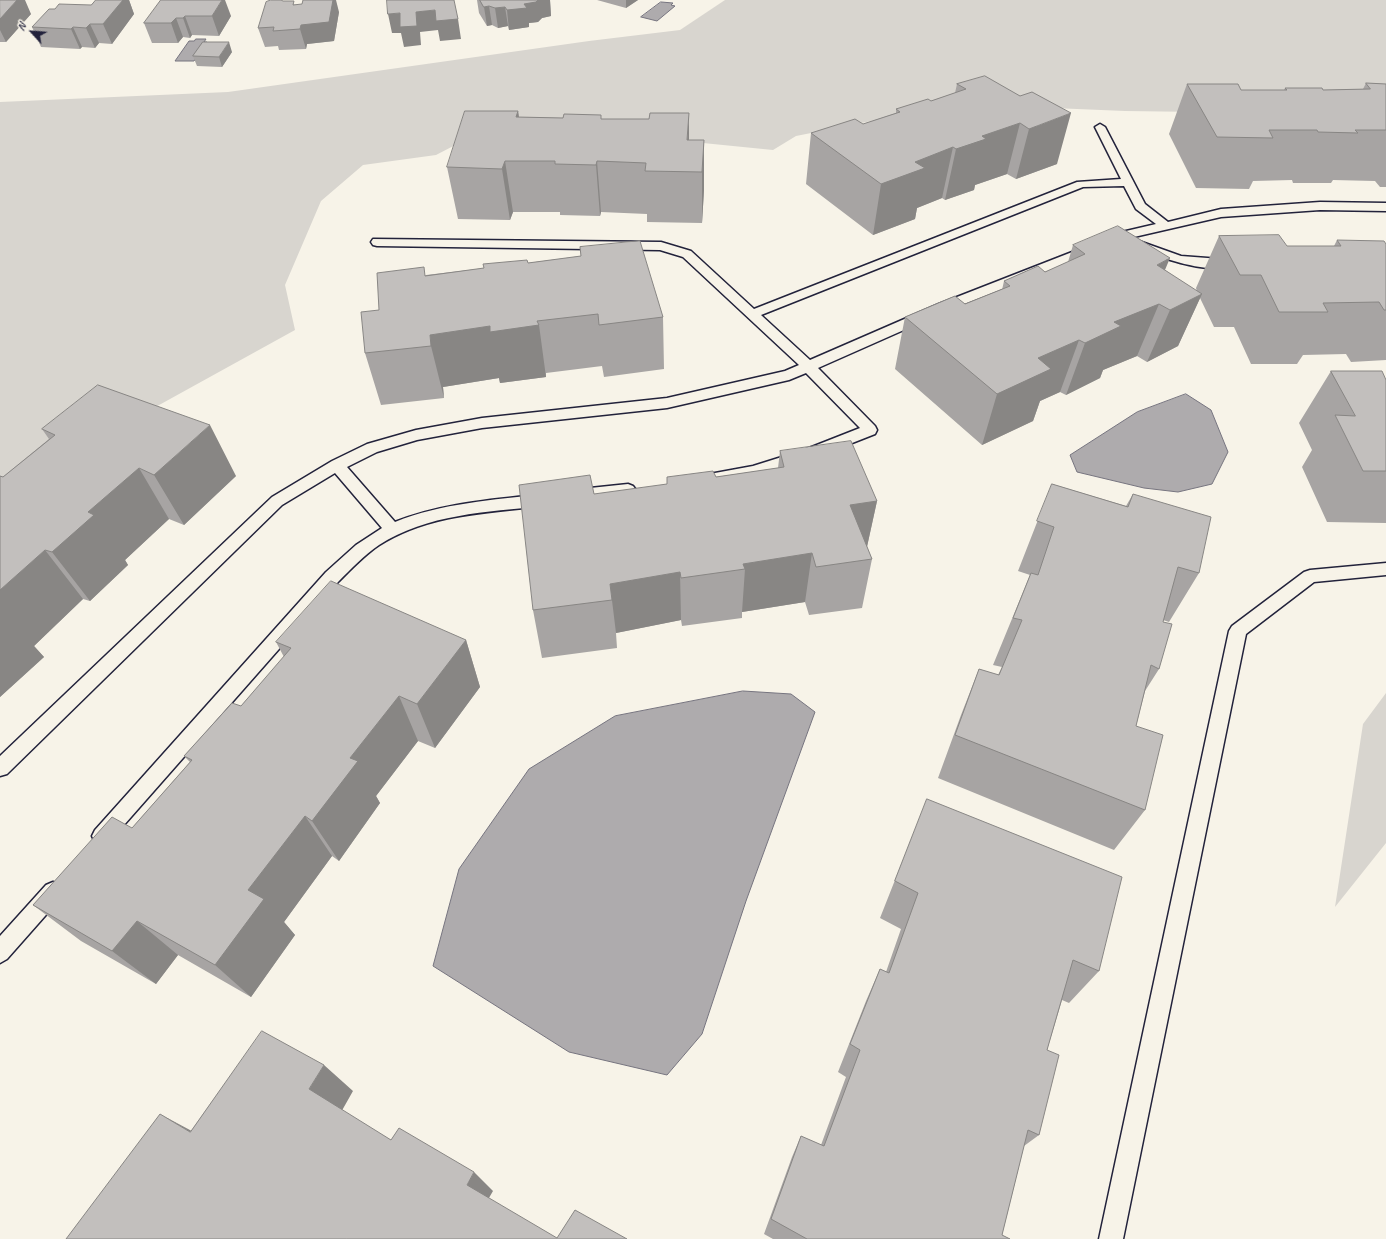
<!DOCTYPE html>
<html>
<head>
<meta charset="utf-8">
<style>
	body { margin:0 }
	#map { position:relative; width:1386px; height:1239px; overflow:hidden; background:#f7f3e8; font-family:Caveat,sans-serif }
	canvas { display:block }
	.north { position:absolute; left:12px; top:12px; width:40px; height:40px; -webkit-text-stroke:3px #f7f3e8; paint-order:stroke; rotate:296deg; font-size:11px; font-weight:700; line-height:16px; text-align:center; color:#22223b }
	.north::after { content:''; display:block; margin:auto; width:14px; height:18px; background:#22223b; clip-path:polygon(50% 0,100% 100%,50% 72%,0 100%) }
</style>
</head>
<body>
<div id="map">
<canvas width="1386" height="1239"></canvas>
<div class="north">N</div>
</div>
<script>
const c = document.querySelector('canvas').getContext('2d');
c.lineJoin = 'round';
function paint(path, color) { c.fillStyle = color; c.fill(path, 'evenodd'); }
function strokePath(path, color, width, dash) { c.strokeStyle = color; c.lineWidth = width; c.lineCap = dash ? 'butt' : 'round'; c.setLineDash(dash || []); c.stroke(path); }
paint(new Path2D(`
	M725,0h661v111l-35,3 -226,-3 -168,-7 -161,32 -23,14 -220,-22 -61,-2 -56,29 -73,10 -42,36 -36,84 10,45 -192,106 -103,76v-410l228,-10 361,-51 91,-11z
	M1386,693v150l-51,64 28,-183z`), '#d8d5cf');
const water = new Path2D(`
	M661,2l12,1 -2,2 4,1 -18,15 -16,-4z
	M196,39h10l-2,3h3l-13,19h-19l14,-20h5z
	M1186,394l25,16 17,42 -16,32 -34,8 -34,-4 -67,-16 -7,-17 67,-43z
	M743,691l48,3 24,18 -69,189 -44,133 -35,41 -98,-23 -136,-86 26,-97 70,-100 86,-53z`);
paint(water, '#aeabad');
strokePath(water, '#76747f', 1);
const lane = new Path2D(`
	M1100,124l5,3 40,77 23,18 53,-13 99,-7 66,1v8l-66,-1 -99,7 -87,20 -185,73 -131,58 57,58 2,4 -2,4 -61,24 -55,17 -55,10 -5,-1 -3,-4 3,-4 5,-1 49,-9 51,-16 56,-22 -54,-55 -17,7 -122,28 -185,20 -65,12 -40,12 -30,15 48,55c47,-19 98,-22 148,-28l5,2 3,4 -3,4 -5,2c-56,6 -116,8 -164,39 -15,10 -28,24 -41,37l-229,260 -7,3 -7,-3 -3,-6 3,-6 231,-258 30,-27 26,-17 -47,-55 -53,32 -275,269 -7,2v-20l272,-259 60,-36 35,-17 49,-14 66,-12 185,-20 118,-27 14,-6 -116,-108 -23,-7 -283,-4 -4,-1 -2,-3 2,-3 288,3 30,9 63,58 323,-127 44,-3 -26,-52zM1124,186l12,23 20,15 -30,7 -187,73 -129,56 -49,-45 322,-128z
	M1139,241l42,15 53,4 2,3 -2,3c-31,8 -70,-8 -99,-18l-2,-3 2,-3z
	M628,484l5,2 3,4 -3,4 -5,2 -57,6 -5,-2 -3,-4 3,-4 5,-2z
	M1386,563v12l-72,7 -68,52 -123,605h-24l130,-608 3,-5 72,-54 6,-2z
	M53,882l7,3 3,7 -3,7 -53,60 -7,4v-27l46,-51z`);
strokePath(lane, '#22223b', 3);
paint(lane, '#f7f3e8');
paint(new Path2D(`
	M0,0l31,14 -25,28h-6z
	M96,0h33l5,14 -22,30 -13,-1 -4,5 -13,-1 -2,2 -39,-2 -9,-20 23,-18 36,-4z
	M161,0l70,16 -12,20 -27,-1 -2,3 -7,-1 -5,6h-26l-8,-20z
	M477,0h73l1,16 -9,2 -4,4 -9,1v4l-20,3 -1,-4 -10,2 -6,-3 -5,1 -8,-13z
	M597,0h41l-12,8z
	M283,1l12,4 44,7 -5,29 -27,3 -1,5 -27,1 -1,-4 -13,1 -7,-19z
	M232,52l-10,15 -25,-1 -4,-10z
	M1366,83l20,1v103h-6l-5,-6 -42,-1 -2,3h-38l-1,-3 -39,1 -4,8 -53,-1 -27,-54 18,-50 54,6h43l1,-2 38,2 40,-1z
	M957,84l63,12 37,68 -41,15 -9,-5 -32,11 -1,5 -29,10 -3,-2 -25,10 -2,11 -42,16 -67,-51 5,-51 52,-9 33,-11v-4l35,-8 24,-8z
	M518,111l1,6 44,1 38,-3v4l88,21h15v50l-2,33 -55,-1v-8l-46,-2 -1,4 -40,-1v-3h-47l-3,8 -52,-1 -11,-52z
	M1219,236l68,10h47l3,-6 49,4v116l-35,2 -5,-8 -43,1 -6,9h-46l-17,-37h-20l-14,-29 -22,48 -31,16 -10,-6 -34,14 -3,8 -34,17 -6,-3 -20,9 -7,20 -51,24 -87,-76 10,-52 60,-13 37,-14 2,-9 41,-9 23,-10 5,-17 92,25 32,22 -1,-4z
	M580,247l83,70 1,52 -60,8 -2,-11 -56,7v4l-46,6 -1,-5 -56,9 1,11 -63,7 -16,-52 14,-43 47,-35 102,-12 53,-7z
	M1331,371l55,9v143l-59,-1 -25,-55 10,-17 -13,-27z
	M42,429l194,47 -52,49 -15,-6 -44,41 3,5 -38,36 -7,-2 -49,47 10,11 -44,40v-221l3,1 46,-38z
	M780,451l97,50 -10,46 5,12 -10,49 -53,7 -4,-13 -63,10v6l-60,8 -1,-6 -65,13 1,15 -75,10 -9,-48 134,-126v-7h49l62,-9z
	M1052,484l74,22 7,-12 66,79 -30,49 -6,-2 -4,49 -14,22 -9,35 9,84 -31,40 -176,-72 23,-63 18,-46 19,6 4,-8 -9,-2 37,-90 -12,-4z
	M466,640l14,47 -45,61 -17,-7 -42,55 4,7 -41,58 -7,-5 -48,66 11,13 -44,62 -73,-42 -22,29 -75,-43 -48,-36 99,-77 58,-66 -6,-6 57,-50 43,-49 -8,-15z
	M927,799l172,172 -30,32 -7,-3 -15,50 -8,85 -15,11 -22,89 8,4h-237l-9,-5 28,-77 9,-21 20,9 25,-68 -8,-5 28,-71 14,-32 6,3 15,-43 -21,-11z`), '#a7a4a3');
paint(new Path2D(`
	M17,0h8l6,14 -25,28 -6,-12v-11z
	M123,0h6l5,14 -22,30 -9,-20z
	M222,0h3l6,16 -12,20 -7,-20z
	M333,0h3l3,12 -5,29 -27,3 -1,5 -6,-20 1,-4z
	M538,0h12l1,16 -9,2 -4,4 -9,1v4l-20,3 -2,-20 17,-6z
	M626,0h12l-12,8z
	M489,6l3,19 -5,1 -3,-19z
	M505,7l3,19 -10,2 -3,-20z
	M435,10l23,9 3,20 -21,2 -2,-11 -18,2 1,13 -17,2 -3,-14h-9l-4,-19z
	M185,16l7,19 -2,3 -7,-20z
	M176,18l7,19 -5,6 -7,-20z
	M90,24l9,19 -4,5 -9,-20z
	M73,27l9,20 -2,2 -9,-20z
	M229,42l3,10 -10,15 -3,-10z
	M518,111l7,50 -9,-44z
	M689,113v51l-2,-24z
	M1071,113l-14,51 -41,15 13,-50z
	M1020,123l-13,51 -32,11 -1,5 -29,10 11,-51 26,-13z
	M704,140v50l-2,33v-51z
	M953,147l-11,51 -25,10 -2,11 -42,16 8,-51 34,-22z
	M505,161l8,51 -3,8 -8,-51z
	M597,161l4,51 -1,4 -4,-51z
	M1170,258l-21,50 10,-4 -22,52 -34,14 -3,8 -34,17 19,-52 29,-21 43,-57z
	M1202,294l-24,52 -31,16 23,-52z
	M539,325l7,52 -46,6 -1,-5 -56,9 1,11 -13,-52 -1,-11 60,-9z
	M1079,340l-19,52 -20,9 -7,20 -51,24 15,-51 41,-36z
	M210,425l26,51 -52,49 -30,-50z
	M139,468l30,51 -44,41 3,5 -38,36 -38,-49 36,-40z
	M877,501l-11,50 -16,-46z
	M45,550l38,49 -49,47 10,11 -44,40v-107z
	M812,553l-7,49 -63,10 3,-43 -2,-5z
	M680,572l1,48 -65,13 -6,-49z
	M466,640l14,47 -45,61 -18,-44z
	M399,696l19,45 -42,55 4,7 -41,58 -27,-40 38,-63z
	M305,816l27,40 -48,66 11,13 -44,62 -36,-32 33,-75z
	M137,921l41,34 -22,29 -44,-33z
	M324,1065l29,26 -13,23 -31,-25z
	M160,1114l43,23 -13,-5z
	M474,1172l19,19 -7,12 -19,-18z`), '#888684');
const building = new Path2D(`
	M0,0h17l-17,19z
	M96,0h27l-20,24h-13l-4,4 -13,-1 -2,2 -39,-2 17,-18h6l4,-5 32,1z
	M161,0h61l-10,16h-27l-2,2h-7l-5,5h-27z
	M271,0h10l2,1h11l-1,4 9,-1 1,-4h30l-4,22 -28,3 -1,4 -27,2 1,-4 -16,1 8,-26z
	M387,0h67l4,19 -22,2 -1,-11 -19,2 1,14 -17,1v-14l-12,1z
	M480,0h58l-2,2 -12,2 3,4 -20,2 -2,-3 -10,1 -6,-2 -5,1z
	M203,42h26l-10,15 -26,-1z
	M985,76l35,20 12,-4 39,21 -42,16 -9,-6 -38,13 4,3 -30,10 -3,-2 -38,15 10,6 -44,16 -70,-51 44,-14 8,5 37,-12 -4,-3 32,-10 3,2 35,-12 -9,-5z
	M1366,83l20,1v46h-31l3,3 -40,-1 -1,-2h-48l4,8 -56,-1 -30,-53h51l3,6h46l-2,-2h37l1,2 47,-1z
	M465,111h53l-2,6 47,1 1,-4 37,1v4h48l1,-6h39l-2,27h17l-2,32 -57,-1 1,-8 -49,-2 -1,4 -41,-1v-3h-50l-3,8 -55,-2z
	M1118,226l52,32 -13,7 45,29 -32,16 -11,-6 -45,18 7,4 -36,17 -6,-3 -41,18 13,11 -54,25 -92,-77 50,-21 10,8 45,-18 -6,-5 34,-15 7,6 40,-18 -12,-9z
	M1279,235l8,11h54l-4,-6 47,1 2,3v66h-2l-5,-8 -56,1 5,9h-49l-18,-37h-21l-21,-39z
	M640,241l23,76 -64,8 -1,-11 -61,7 2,4 -49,7v-6l-60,9 1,11 -66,7 -4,-41 18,-2 -2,-37 47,-6 1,9 59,-8 -1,-4 44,-4 1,3 53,-7 -1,-9z
	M1331,371h51l4,9v91h-23l-28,-56 20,1z
	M98,385l112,40 -56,50 -15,-7 -51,44 6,3 -42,37 -7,-2 -45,40v-114l3,1 52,-42 -13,-6z
	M851,441l26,60 -27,4 22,54 -56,8 -4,-14 -69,11 2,5 -64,9 -1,-6 -70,12 2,16 -79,10 -14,-125 71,-10 4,19 73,-10v-7l46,-6 3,6 68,-10 -4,-16z
	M1052,484l76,23 5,-13 78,23 -12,56 -21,-6 -15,55 9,2 -13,45 -8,-4 -15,61 27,9 -18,75 -190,-75 24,-66 20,6 23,-55 -9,-2 18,-45 7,2 16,-48 -17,-6z
	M331,581l135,59 -49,64 -18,-8 -49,62 8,3 -46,60 -7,-5 -57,74 16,9 -49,66 -78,-44 -25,30 -79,-46 79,-88 20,11 60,-68 -8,-4 48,-53 9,3 50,-58 -15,-6z
	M927,799l195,78 -23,94 -26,-11 -26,90 12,5 -20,80 -11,-5 -26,105 8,4h-203l-36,-20 30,-83 23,10 36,-96 -10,-6 30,-75 9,4 29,-80 -23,-12z
	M262,1031l62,34 -15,24 82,51 8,-12 75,44 -7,13 90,53 18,-28 52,29h-561l94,-125 30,18z`);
paint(building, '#c2bfbd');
strokePath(building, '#888684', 1);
</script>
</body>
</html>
